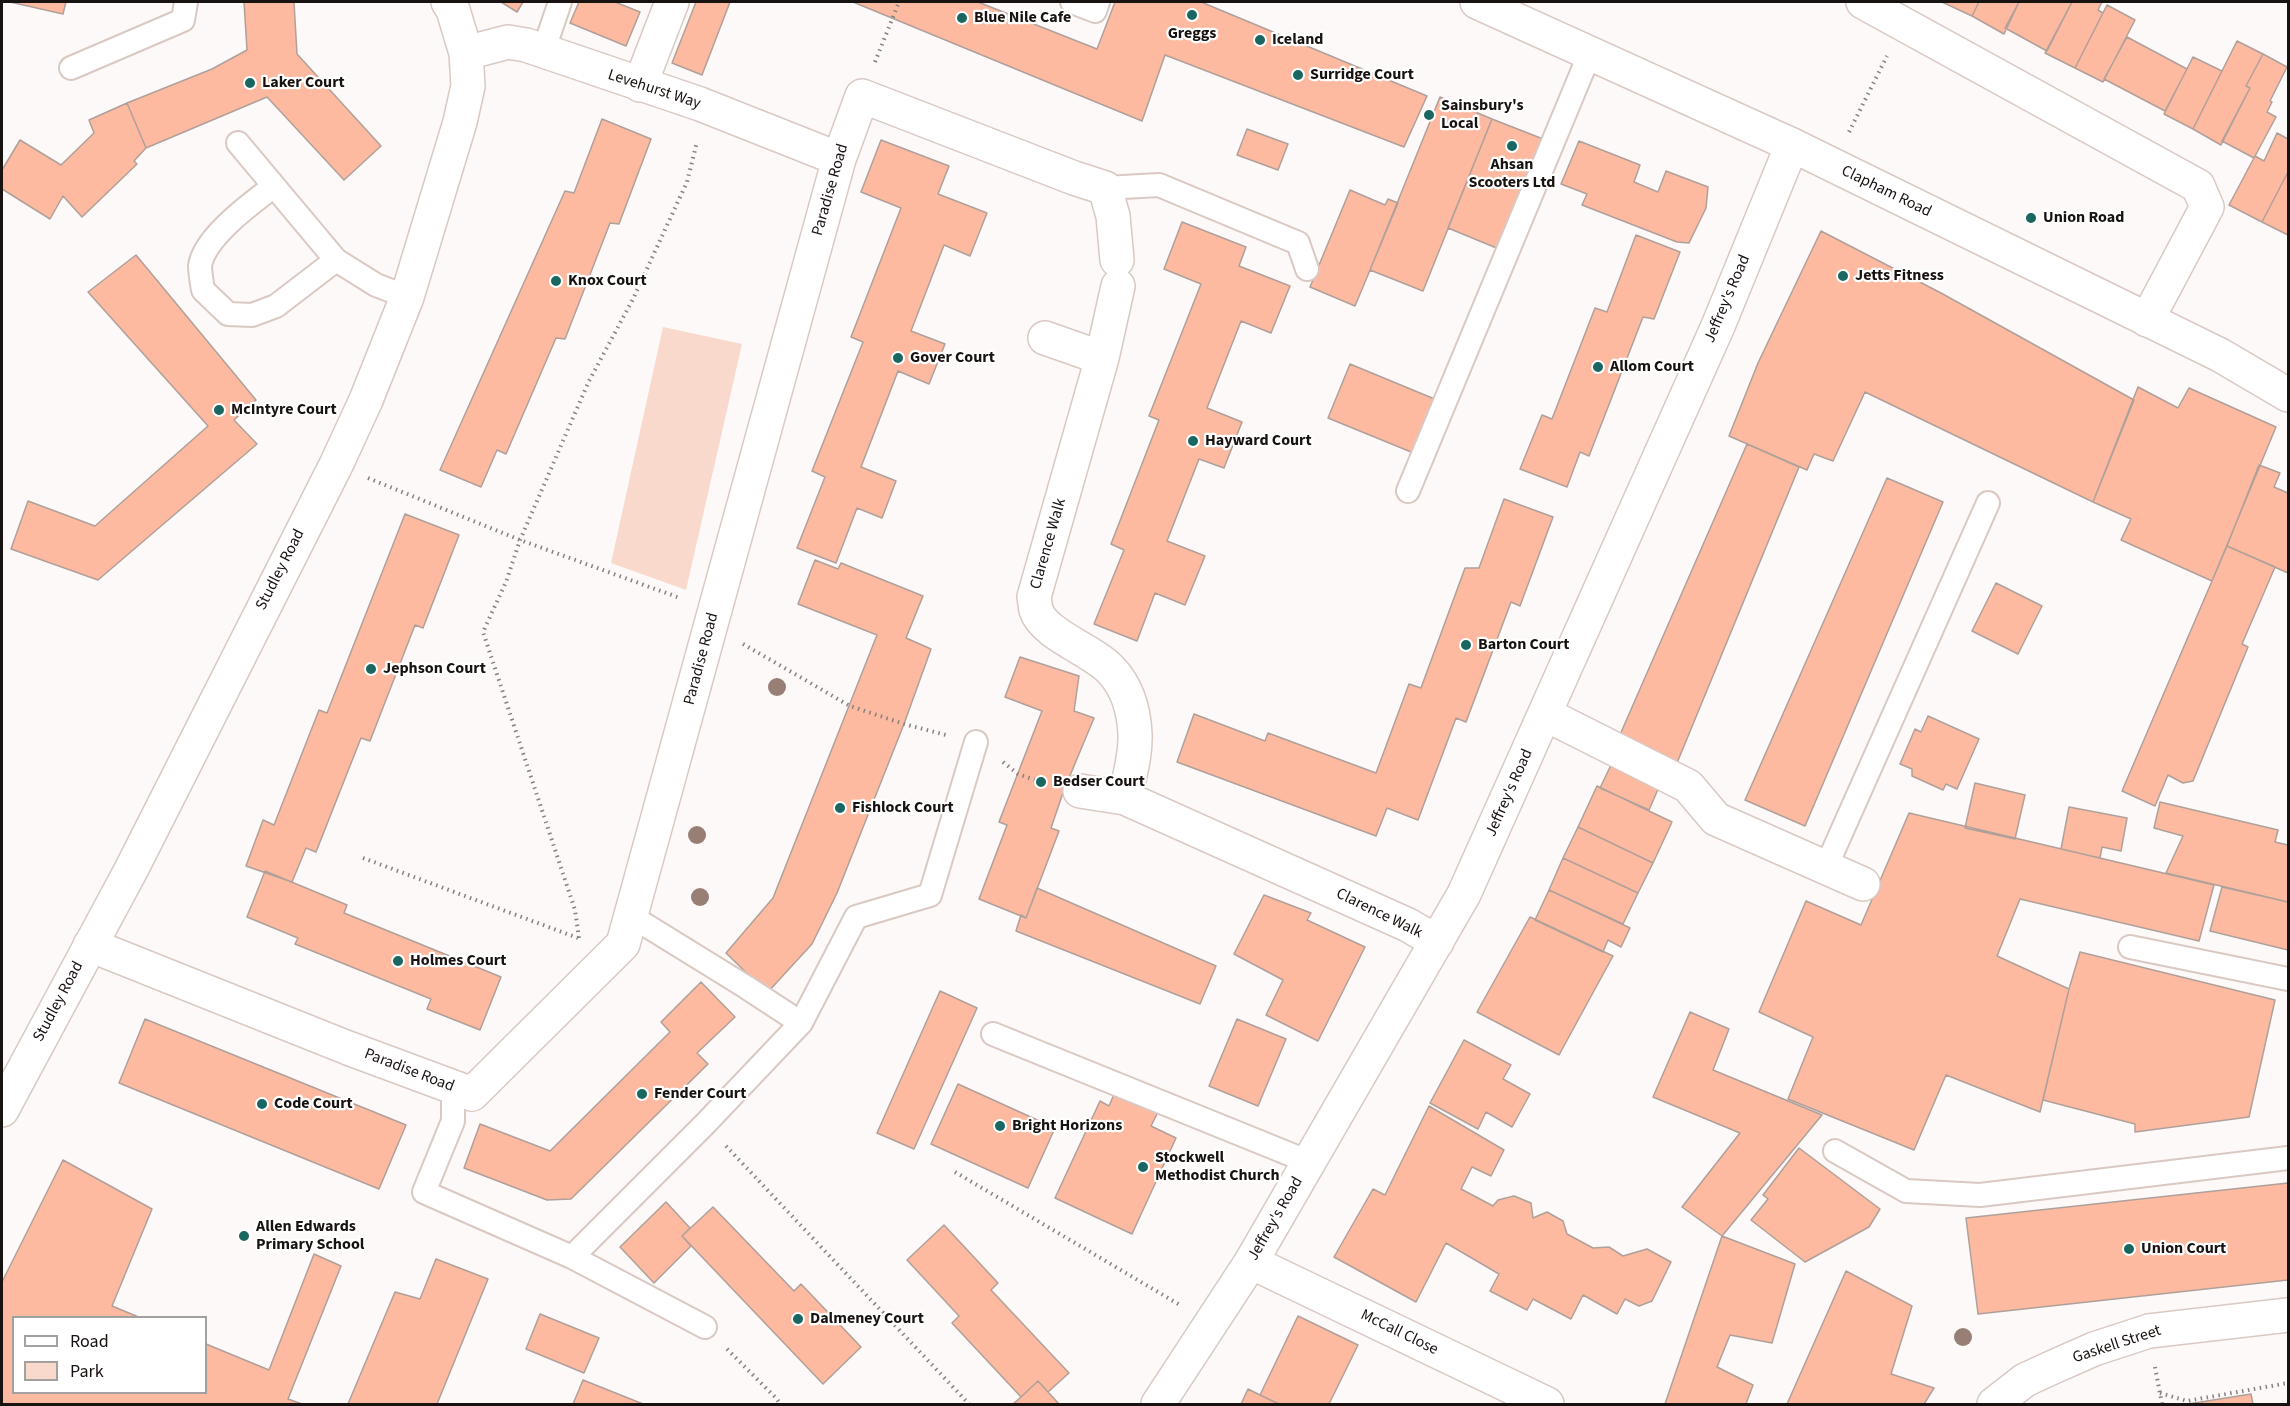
<!DOCTYPE html>
<html>
<head>
<meta charset="utf-8">
<style>
	body { margin:0 }
	#map { position:relative; width:2290px; height:1406px; overflow:hidden; background:#fcf9f8; font-family:"Source Sans 3",sans-serif }
	canvas { display:block }
	.frame { position:absolute; inset:0; border:3px solid #181210; pointer-events:none }
	.legend { position:absolute; left:12px; top:1316px; width:195px; height:78px; box-sizing:border-box; background:#fff; border:2px solid #a3a09f; margin:0; padding:8px 10px; list-style:none; font-size:18px; color:#181210 }
	.legend li { display:flex; align-items:center; gap:12px; height:30px }
	.legend b { width:30px; border:2px solid #a3a09f }
</style>
</head>
<body>
<div id="map">
<canvas width="2290" height="1406"></canvas>
<div class="frame"></div>
<ul class="legend">
<li><b style="height:8px;background:#fff"></b>Road</li>
<li><b style="height:16px;background:#f9d9cc"></b>Park</li>
</ul>
</div>
<script>
const c = document.querySelector('canvas').getContext('2d');
c.lineJoin = 'round';
function paint(path, color) { c.fillStyle = color; c.fill(path, 'evenodd'); }
function strokePath(path, color, width, dash) { c.strokeStyle = color; c.lineWidth = width; c.lineCap = dash ? 'butt' : 'round'; c.setLineDash(dash || []); c.stroke(path); }
function label(font, color, halo, rows, align = 'center') {
  c.font = font + ' "Source Sans 3",sans-serif'; c.lineWidth = 4.5; c.setLineDash([]); c.textBaseline = 'middle'; c.strokeStyle = halo; c.fillStyle = color; for (const [text, x, y, turn = 0] of rows) {
    c.save(); c.translate(x, y); c.rotate((+turn || 0) * Math.PI / 180); c.textAlign = isNaN(turn) ? turn : align; if (halo) c.strokeText(text, 0, 0); c.fillText(text, 0, 0); c.restore();
  }
}
paint(new Path2D(`
	M663,327l79,17 -56,246 -75,-27z`), '#f9d9cc');
const building = new Path2D(`
	M10,2h56l-3,12z
	M244,2h50l3,52 84,92 -37,34 -77,-83 -121,51 -19,-45 85,-34 35,-19z
	M501,2h22l-6,10z
	M579,2h36l25,10 -14,34 -56,-23z
	M696,2h34l-28,73 -30,-12z
	M853,2h125l119,47 18,-47h86l226,94 -23,51 -239,-92 -23,66z
	M1942,2h37l-7,14z
	M1979,2h40l-15,32 -32,-18z
	M2019,2h53l-25,49 -42,-23z
	M2072,2h30l-4,8 5,3 -28,55 -30,-15z
	M2107,5l28,15 -32,62 -28,-14z
	M2127,37l60,32 -22,42 -61,-32z
	M2237,41l26,13 -17,32 4,2 -29,57 -28,-16z
	M2263,54l24,13 -17,34 2,1 -5,10 9,5 -22,41 -32,-17 28,-53 -4,-2z
	M2193,57l29,14 -29,58 -29,-15z
	M1440,97l52,22 -69,172 -53,-21z
	M127,103l19,45 -12,13 3,3 -55,53 -19,-21 -13,23 -48,-30v-19l18,-30 41,25 33,-32 -5,-13z
	M602,119l49,20 -32,85 -9,-1 -45,116 -9,-1 -50,116 -9,-4 -16,37 -41,-17 125,-279 9,2z
	M1492,119l51,20 -44,110 -51,-21z
	M1247,129l41,15 -10,26 -41,-15z
	M2277,133l11,6v33l-26,50 -33,-17 26,-49 9,5z
	M881,140l68,26 -11,28 49,19 -17,43 -26,-11 -33,86 34,13 -16,40 -31,-13 -37,96 35,14 -14,37 -25,-10 -21,55 -39,-15 28,-71 -13,-6 51,-129 -12,-5 50,-129 -40,-16z
	M1579,141l61,24 -6,17 24,10 8,-21 42,16 -2,21 -17,35 -12,-1 -95,-37 5,-11 -26,-10z
	M2288,172v63l-26,-13z
	M1350,190l35,15 3,-6 10,4 -43,103 -45,-19z
	M1182,222l64,25 -7,19 51,20 -19,47 -30,-12 -34,87 35,14 -18,46 -25,-9 -32,82 38,15 -20,49 -30,-12 -18,48 -43,-17 30,-74 -13,-6 48,-124 -10,-4 52,-132 -37,-15z
	M1821,231l120,62 193,107 -41,102 -228,-110 -32,69 -19,-7 -7,16 -78,-34 29,-73z
	M1636,235l44,17 -26,67 -11,-2 -54,139 -9,-4 -13,35 -47,-18 22,-54 10,4 43,-111 12,4z
	M136,255l120,145 -22,20 23,24 -159,136 -87,-31 17,-48 67,25 113,-100 -120,-134z
	M1350,364l87,36 -21,54 -88,-36z
	M2138,387l40,21 11,-20 87,39 -64,154 -91,-41 10,-21 -38,-17z
	M1747,444l52,23 -122,296 -58,-26z
	M2259,465l21,8 -6,14 14,6v80l-61,-27z
	M1887,478l56,24 -138,324 -60,-26z
	M1504,499l49,18 -33,89 -9,-4 -45,120 -10,-4 -38,102 -31,-12 -11,28 -199,-74 17,-48 71,27 3,-8 108,40 33,-89 12,4 44,-120h14z
	M405,514l54,21 -36,93 -8,-3 -45,116 -9,-3 -45,114 -10,-4 -14,34 -46,-16 17,-46 11,5 45,-115 8,3z
	M2227,546l48,21 -33,77 6,3 -55,134 -10,2 -15,-8 -13,31 -33,-15z
	M815,560l23,9 3,-6 82,33 -17,42 25,11 -27,75 -67,169 -25,51 -45,49 -41,-40 47,-55 104,-263 -79,-31z
	M1996,583l46,23 -24,48 -46,-23z
	M1020,657l59,19 -5,35 20,7 -30,72 -13,38 8,3 -33,87 -47,-19 28,-74 -8,-3 43,-111 -37,-14z
	M1928,716l51,23 -22,50 -11,-5 -3,6 -31,-14v-7l-12,-5 15,-35 6,3z
	M1611,765l48,22 -10,23 -49,-22z
	M1975,783l50,12 -10,44 -50,-11z
	M1597,786l75,36 -19,41 -75,-36z
	M2160,802l118,28 -3,12 13,3v57l-122,-29 17,-37 -29,-8z
	M2069,807l58,11 -6,33 -19,-4 -2,11 -39,-9z
	M1909,813l305,72 -15,56 -179,-42 -23,57 72,33 -29,123 -94,-37 -32,75 -126,-51 25,-62 -54,-25 47,-111 55,24z
	M1578,827l75,36 -15,30 -75,-35z
	M1563,858l75,35 -15,31 -74,-34z
	M265,871l82,34 -3,8 157,64 -21,53 -53,-21 4,-10 -136,-55 3,-6 -51,-21z
	M2222,887l66,15v48l-78,-19z
	M1037,888l179,78 -16,38 -184,-73 5,-16 5,3z
	M1549,890l81,38 -9,19 -13,-7 -5,12 -68,-32z
	M1264,895l47,18 -4,7 58,27 -47,94 -52,-26 17,-35 -49,-26z
	M1530,917l83,39 -54,99 -82,-43z
	M2080,952l195,48 -26,117 -114,15v-8l-92,-24 26,-111z
	M701,982l34,35 -38,36 11,11 -137,135 -24,1 -83,-32 16,-44 70,27 120,-119 -9,-10z
	M940,991l37,17 -63,141 -37,-16z
	M1690,1012l39,17 -16,41 109,45 -100,121 -40,-29 58,-74 -87,-36z
	M145,1019l261,106 -27,64 -260,-106z
	M1237,1019l49,20 -28,67 -49,-20z
	M1464,1040l47,25 -8,14 27,15 -18,33 -26,-15 -8,17 -48,-26z
	M958,1084l97,44 -27,60 -97,-44z
	M1115,1092l43,20 -7,14 25,12 -44,96 -77,-36 45,-97 9,5z
	M1429,1106l75,44 -13,26 -19,-9 -11,22 32,17 5,-6 16,-4 17,7 2,15 14,-6 16,9 4,13 26,14 16,-1 14,9 24,-7 24,13 -19,39 -13,5 -14,-7 -8,15 -34,-19 -12,24 -38,-20 -6,11 -37,-19 9,-17 -53,-31 -30,59 -82,-45 39,-68 12,6z
	M1799,1148l81,61 -11,18 -64,35 -54,-42 17,-21 -5,-4z
	M63,1160l89,49 -40,97 29,12h-127v74h192v-48l63,26 45,-116 27,12 -53,133 14,5h-300v-122z
	M2288,1183v97l-310,34 -12,-96z
	M666,1202l24,26 -8,8 9,10 -37,37 -34,-36z
	M713,1207l81,84 7,-7 60,63 -38,37 -141,-148z
	M944,1225l54,58 -7,7 78,83 -21,19 -10,-11 -17,16 -69,-74 7,-7 -52,-56z
	M1722,1236l73,28 -23,79 -42,-8 -13,32 36,18 -7,19h-81z
	M436,1259l52,20 -51,125h-89l47,-112 25,7z
	M1846,1271l66,35 -21,68 43,14 -10,16h-137z
	M540,1314l59,24 -15,35 -58,-24z
	M1298,1316l60,29 -29,59h-50l-19,-9z
	M583,1380l60,24h-70z
	M1038,1381l21,23h-46l8,-7z
	M1248,1389l12,6 19,9h-38z
	M2251,1394l2,10h-65z`);
paint(building, '#fdbaa0');
strokePath(building, '#b0a09a', 1.5);
const service = new Path2D(`
	M1072,2l23,9 3,-9
	M543,52l17,-50
	M71,68l112,-48 3,-18
	M238,143l98,117 40,25 31,12
	M274,186c-22,17 -70,51 -74,80 0,7 2,17 3,24l25,24 24,1 24,-9 60,-46
	M1105,188l54,-3 139,58 9,26
	M1408,491l182,-438
	M1826,867l162,-364
	M631,916l115,71 55,36
	M2130,947l158,32
	M993,1034l316,128
	M453,1087v34l-29,71 148,65 133,-133 96,-101 55,-106 74,-22 46,-153
	M1835,1151l71,40 74,4 308,-37
	M572,1257l133,70`);
const minor = new Path2D(`
	M1863,2l335,184 9,21 -60,113
	M466,53l42,-11 18,3 174,59 139,55
	M640,85l32,-83
	M1118,286l-16,72 -68,239c1,4 1,9 2,13 8,25 57,40 75,60 16,17 23,41 24,64 1,21 -6,44 -10,64
	M1045,338l57,20
	M1545,714l143,72 28,33 147,65
	M1080,791l45,7 283,127 29,17
	M90,945l258,103 124,46 151,-150 216,-785 23,-63 212,82 31,10 8,28 4,44
	M2,1110l129,-240 205,-405 30,-65 41,-103 53,-175 8,-36 -2,-33 -13,-43 -5,-8
	M1251,1262l296,142
	M1158,1404l93,-142 213,-368 254,-568 74,-181
	M1994,1404l31,-24 26,-12 43,-19 55,-18 139,-16`);
const trunk = new Path2D(`
	M1477,2l315,143 428,210 68,40`);
strokePath(service, '#dac9c3', 26);
strokePath(minor, '#dac9c3', 36);
strokePath(trunk, '#dac9c3', 36);
strokePath(new Path2D(`
	M875,62l24,-60
	M1849,132l38,-76
	M368,478l152,62 160,58
	M743,644l107,62 54,18 42,11
	M1003,762l15,12 29,10
	M363,858l215,80
	M579,938l-4,-28 -92,-278 23,-50 14,-42 69,-159 44,-82 54,-117 10,-40
	M726,1146l243,258
	M955,1172l225,133
	M727,1349l50,50 3,5
	M2155,1367l7,37
	M2160,1393l27,8 101,-18`), '#868280', 4, [1.5, 4.5]);
strokePath(service, '#fff', 22);
strokePath(minor, '#fff', 33);
strokePath(trunk, '#fff', 33);
c.fillStyle = '#987f75';
for (const [x, y] of [
	[777,687],
	[697,835],
	[700,897],
	[1963,1337]
]) { c.beginPath(); c.arc(x, y, 9, 0, 2 * Math.PI); c.fill(); }
for (const [x, y, r, color] of [
	[1192,15,6,"#1a6660"],
	[962,18,6,"#1a6660"],
	[1260,40,6,"#1a6660"],
	[1298,75,6,"#1a6660"],
	[250,83,6,"#1a6660"],
	[1429,115,6,"#1a6660"],
	[1512,146,6,"#1a6660"],
	[2031,218,6,"#1a6660"],
	[1843,276,6,"#1a6660"],
	[556,281,6,"#1a6660"],
	[898,358,6,"#1a6660"],
	[1598,367,6,"#1a6660"],
	[219,410,6,"#1a6660"],
	[1193,441,6,"#1a6660"],
	[1466,645,6,"#1a6660"],
	[371,669,6,"#1a6660"],
	[1041,782,6,"#1a6660"],
	[840,808,6,"#1a6660"],
	[398,961,6,"#1a6660"],
	[642,1094,6,"#1a6660"],
	[262,1104,6,"#1a6660"],
	[1000,1126,6,"#1a6660"],
	[1143,1167,6,"#1a6660"],
	[244,1236,6,"#1a6660"],
	[2129,1249,6,"#1a6660"],
	[798,1319,6,"#1a6660"]
]) { const dot = new Path2D(); dot.arc(x, y, r, 0, 2 * Math.PI); c.fillStyle = color; c.fill(dot); strokePath(dot, '#fff', 2); }
label('bold 16px', '#181210', '#fff', [
	["Blue Nile Cafe",974,18],
	["Greggs",1192,34,"center"],
	["Iceland",1272,40],
	["Surridge Court",1310,75],
	["Laker Court",262,83],
	["Sainsbury's",1441,106],
	["Local",1441,124],
	["Ahsan",1512,165,"center"],
	["Scooters Ltd",1512,183,"center"],
	["Union Road",2043,218],
	["Jetts Fitness",1855,276],
	["Knox Court",568,281],
	["Gover Court",910,358],
	["Allom Court",1610,367],
	["McIntyre Court",231,410],
	["Hayward Court",1205,441],
	["Barton Court",1478,645],
	["Jephson Court",383,669],
	["Bedser Court",1053,782],
	["Fishlock Court",852,808],
	["Holmes Court",410,961],
	["Fender Court",654,1094],
	["Code Court",274,1104],
	["Bright Horizons",1012,1126],
	["Stockwell",1155,1158],
	["Methodist Church",1155,1176],
	["Allen Edwards",256,1227],
	["Primary School",256,1245],
	["Union Court",2141,1249],
	["Dalmeney Court",810,1319]
], 'left');
label('16px', '#181210', '#fff', [
	["Levehurst Way",654,90,18],
	["Paradise Road",831,190,-74],
	["Clapham Road",1886,192,26],
	["Jeffrey's Road",1728,299,-67],
	["Clarence Walk",1049,544,-74],
	["Studley Road",281,570,-63],
	["Paradise Road",702,659,-75],
	["Jeffrey's Road",1510,793,-66],
	["Clarence Walk",1379,914,26],
	["Studley Road",59,1002,-62],
	["Paradise Road",409,1071,21],
	["Jeffrey's Road",1276,1219,-60],
	["McCall Close",1399,1333,26],
	["Gaskell Street",2117,1345,-18]
]);
</script>
</body>
</html>
